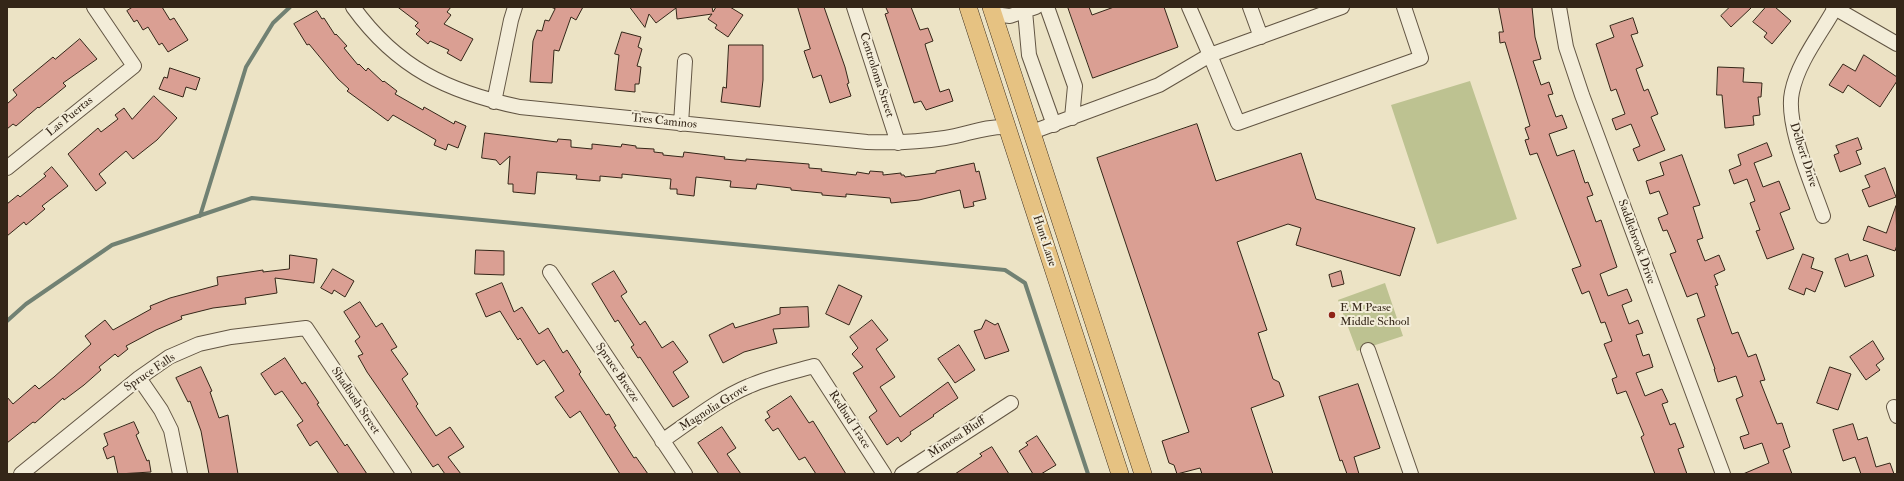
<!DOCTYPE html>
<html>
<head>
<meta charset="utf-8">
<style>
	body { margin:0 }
	#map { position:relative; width:1904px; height:481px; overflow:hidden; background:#ece3c5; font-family:"IM FELL Double Pica",serif }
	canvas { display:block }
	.frame { position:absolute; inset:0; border:8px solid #342618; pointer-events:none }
</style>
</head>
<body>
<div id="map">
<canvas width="1904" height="481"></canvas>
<div class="frame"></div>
</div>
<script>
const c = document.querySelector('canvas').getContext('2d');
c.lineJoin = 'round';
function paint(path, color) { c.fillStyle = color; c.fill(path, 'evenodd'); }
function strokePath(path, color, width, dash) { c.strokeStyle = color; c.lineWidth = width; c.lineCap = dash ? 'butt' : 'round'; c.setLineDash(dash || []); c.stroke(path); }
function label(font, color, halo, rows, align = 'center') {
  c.font = font + ' "IM FELL Double Pica",serif'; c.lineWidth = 4; c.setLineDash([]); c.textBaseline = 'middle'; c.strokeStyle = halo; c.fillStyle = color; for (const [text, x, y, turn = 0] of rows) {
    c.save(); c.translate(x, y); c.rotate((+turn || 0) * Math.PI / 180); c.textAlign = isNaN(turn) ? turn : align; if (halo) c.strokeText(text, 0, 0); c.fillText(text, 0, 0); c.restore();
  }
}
paint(new Path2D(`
	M1470,81l47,138 -80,25 -46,-139z
	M1385,283l18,53 -46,15 -19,-51z`), '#bdc291');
strokePath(new Path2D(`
	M200,216l46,-149 27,-44 17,-16
	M7,321l19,-17 86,-59 140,-47 753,72 20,13 63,191`), '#718173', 4);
const building = new Path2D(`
	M133,7h29l8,13 4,-2 14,22 -20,12 -6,-9 -3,2 -11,-18 -5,3 -6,-10 -3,2 -7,-11z
	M398,7h53l-4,5 4,3 -7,9 29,15 -12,22 -14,-8 2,-3 -19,-9 -2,3 -12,-10 4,-4 -5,-4 3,-3z
	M551,7h32l-7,13 -5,-3 -12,34 -5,-1 -2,33 -22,-1 3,-41 4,-11 5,1 3,-11 4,1 6,-12z
	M630,7h82l1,5 3,-5h14l13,8 -15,22 -13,-9 2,-3 -9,-6 4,-5 -35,5 -1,-11 -20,15 -7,-9 -4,13z
	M798,7h26l21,60 4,16 -2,1 4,12 -21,7 -9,-28 -8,3 -9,-27 6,-2z
	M886,7h25l9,23 8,-2 5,13 -8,3 1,4 14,44 9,-3 4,12 -27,9 -5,-9 -7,2 -29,-89 3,-1z
	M1068,7h21l3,8 22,-8h50l14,40 -85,31z
	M1499,7h33l3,30 6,22 -8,2 8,24 8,-3 4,12 -5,1 8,22 6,-2 5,13 -18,6 8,22 17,-6 11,33 3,-1 5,13 -6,2 9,25 5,-2 16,47 -17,7 8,22 19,-7 5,12 -10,4 7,19 9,-4 5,13 -7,2 7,21 6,-2 4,13 -17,6 9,23 17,-7 6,13 -6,2 8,21 5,-2 9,24 -6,2 9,25h-32l-14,-37 3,-2 -18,-44 -9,3 -5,-15 5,-2 -13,-33 8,-3 -7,-19 -4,1 -12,-32 -7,3 -10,-25 9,-3 -44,-113 -7,2 -5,-15 4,-1 -4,-11 5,-2 -25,-84 -5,1 -1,-11h4z
	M1730,7h22l-21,20 -10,-11z
	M1766,7h9l16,14 -19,23 -8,-7 3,-4 -14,-11z
	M317,11l5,8 2,-1 11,17 1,-1 11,12 -3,2 14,17 1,-1 7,7 2,-3 15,14 1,-1 13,10 -2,3 28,16 1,-3 30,17 1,-3 11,5 -8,22 -10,-4 -2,6 -12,-5 2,-5 -43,-25 -5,6 -41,-30 2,-2 -11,-10 -29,-35 -2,1 -13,-21z
	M1633,18l5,15 -7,2 12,31 -7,3 8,22 4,-2 10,25 -7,3 14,33 -27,11 -5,-12 7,-3 -9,-22 -15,6 -4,-11 13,-5 -9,-25 -5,2 -15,-47 18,-7 -4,-11z
	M622,32l19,5 -3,10 4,2 -5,17 4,1 -2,17h-4v8l-20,-2 4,-35 -4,-1z
	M80,39l17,20 -34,24 3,3 -27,22 -1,-1 -22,19 -3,-2 -6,5v-25l10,-9 -4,-5 40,-33 2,2z
	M729,45h34v35l-3,27 -39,-5 2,-15 3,1z
	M1864,55l33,22v4l-17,26 -32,-22 -5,8 -14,-8 14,-21 12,7z
	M1718,67l26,1 -1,14 19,1 -1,14h-3l2,18 -7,1 1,9 -29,3 -3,-33h-5z
	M170,68l30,10 -4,12 -10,-3 -3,10 -24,-8 5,-12 3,1z
	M154,96l23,22 -20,22 -24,19 -7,-8 -27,23 7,9 -10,8 -28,-37 30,-26 3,4 17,-13 -3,-4 9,-7 8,11z
	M1197,124l19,57 85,-28 15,46 99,29 -15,48 -104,-31 5,-17 -13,-4 -51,18 30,88 -9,3 15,46 6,3 5,14 -33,12 22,66h-71l-2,-6 -23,6 -3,-9 -5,-2 -7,-22 27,-9 -92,-274z
	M485,133l72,9 1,-3 13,1v7l21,2v-5l29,3 1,-3 14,2v2l18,1v3l9,1v2l20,2 1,-5 41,5 -1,2 22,2v-2l63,5v4l13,1 -1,2 35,4 1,-3 12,2 1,-3 13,1v3l18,-2v2h3l1,2 31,-4v-2l38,-8 2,9 3,-1 7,28 -13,3 1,4 -10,2 -4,-18 -41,10 -28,3 -1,-5 -44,-4v3l-24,-2v-2l-31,-3v-2l-34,-4 -1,5 -26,-2 1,-6 -35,-4 -2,19 -17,-2v-5h-7l1,-10 -49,-5v4l-22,-2v5l-24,-2 1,-4 -40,-3 -2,22 -22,-2v-8h-5l2,-28 -10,9 -4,-5 -14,-2z
	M1858,138l4,11 -6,2 5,13 -21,8 -6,-17 5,-2 -3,-7z
	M1767,143l5,13 -18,7 9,24 16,-6 11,28 -10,4 14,36 -27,10 -11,-28 4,-1 -10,-27 5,-2 -8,-22 -13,5 -5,-14 12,-5 -3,-10z
	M1682,155l18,50 -7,2 10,31 -6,2 8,21 14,-6 6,15 -11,5 4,10 -3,1 17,48 6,-2 10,25 8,-3 9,26 -5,1 17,43 5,-1 8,24 -7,3 9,24h-49l26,-11 -7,-20 -18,6 -4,-12 9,-3 -13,-35 7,-3 -7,-20 -18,6 -4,-13h1l-18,-50 8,-3 -8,-23 -10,4 -17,-43 6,-2 -9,-22 -4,1 -5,-13 10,-4 -9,-23 -9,3 -4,-13 18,-6 -4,-12z
	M52,167l16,19 -26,20 3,3 -19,16 -2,-3 -17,14v-32l11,-9 2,2 26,-21 -2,-2z
	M1885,168l11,29 -27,10 -7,-17 8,-3 -5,-11z
	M1896,206l1,39 -2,6 -32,-11 5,-14 18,7z
	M476,250l28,1v24l-29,-1z
	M1803,254l11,4 -3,10 12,4 -8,20 -9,-4 -2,7 -15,-6z
	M1848,254l2,7 17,-6 7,21 -29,11 -10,-28z
	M290,255l27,4 -3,24 -39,-5 2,15 -32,5 1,6 -33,4 -32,8 1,3 -26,11 -30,16 2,3 -10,8 -3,-3 -16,13 2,3 -17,15 -20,15 -1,-2 -28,25 -2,-1 -26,21v-46l6,7 22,-19 4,4 15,-12 37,-33 -6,-8 20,-16 8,10 38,-21 -1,-3 20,-8 48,-13 -1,-8 46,-7v2l26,-3z
	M333,269l21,12 -9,16 -11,-7 -2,4 -11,-6z
	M614,271l13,21 -6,4 19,29 5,-4 17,27 11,-7 15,21 -15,10 16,25 -16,10 -33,-50 -2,1 -7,-11 3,-2 -16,-25 -3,2 -23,-38z
	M1341,271l3,13 -12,3 -3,-12z
	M502,283l12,29 8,-5 17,27 9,-6 15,25 4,-3 14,22 -2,2 27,41 3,-1 7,12 -2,1 20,31 2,-1 12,17h-28l-40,-63 -10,7 -15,-21 9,-6 -20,-31 -7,5 -17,-27 -2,2 -18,-29 -14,6 -10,-23z
	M839,285l23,11 -13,29 -23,-11z
	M360,302l16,25 6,-4 15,24 -6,3 17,24 -6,5 16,25 -2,2 20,30 14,-9 14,20 -16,10 13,17h-16l-7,-10 -5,3 -66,-95 -9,-16 5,-2 -8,-13 5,-4 -16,-25z
	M808,307l1,20 -36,2 4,14 -33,9 -21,11 -14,-28 24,-12 2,5 45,-14v-6z
	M872,320l16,20 -12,9 19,28 -15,10 20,30 48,-35 10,16 -25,17 1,1 -24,16 1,2 -10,8 -3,-5 -11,8 -18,-28 8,-6 -24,-38 10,-6 -11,-13 6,-6 -8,-11z
	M986,320l9,5 3,-2 11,28 -24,8 -11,-28 7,-2z
	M1873,341l11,18 -8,6 4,5 -14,10 -16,-23z
	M959,345l16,25 -20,13 -17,-24z
	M285,358l17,26 3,-2 14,21 -2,1 28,42 2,-2 20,30h-28l-22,-33 -7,5 -13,-21 6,-4 -21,-30 -7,4 -14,-21z
	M201,367l11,24 -2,1 9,26 9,-3 10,59h-29l-8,-43 -11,-30 -2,1 -12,-24z
	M1830,367l21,7 -13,36 -21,-7z
	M1358,384l22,64 -26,9 5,17h-12l-5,-14 -2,1 -21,-64z
	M791,396l18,27 4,-2 33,53h-30l-11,-17 -6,3 -21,-32 -5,3 -8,-11 5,-3 -3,-5z
	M134,422l5,11 -3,2 11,26 2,-1 2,12 -33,2 -4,-18 -7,3 -4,-11 5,-3 -4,-11z
	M1853,424l5,16 9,-3 9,30 14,-4 4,11h-33l-6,-17 -12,4 -10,-31z
	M722,427l14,21 -9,6 14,20h-22l-21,-31z
	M1037,436l19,29 -15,9h-8l-14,-23 9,-6 -2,-2z
	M992,447l17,27h-54l27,-18 -2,-2z`);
paint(building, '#da9f93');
strokePath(building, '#342618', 1);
const minor = new Path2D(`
	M353,7c44,61 95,85 167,100l347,35c27,1 52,0 78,-4 21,-3 40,-12 61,-11
	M854,7l44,136
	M1047,7l28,79 -3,32
	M1250,7l11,30
	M1342,7l-132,48 28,68 183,-65 -17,-51
	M1559,7l7,40 16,48 141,379
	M1833,7l64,37
	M1025,11l4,44 25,70
	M993,14l17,2 26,-9
	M494,102l17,-82 4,-13
	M681,124l4,-63
	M1032,132l127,-47 51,-30 -21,-48
	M7,168l127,-102 -40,-59
	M1823,216c-11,-32 -38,-92 -31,-124 6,-30 28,-57 43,-84
	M550,272l135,202
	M1368,350l43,124
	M139,378l22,32 10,20 9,44
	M1894,407l3,9
	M662,441c28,-19 56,-42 87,-55 20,-9 43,-14 65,-20l70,108
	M21,474l118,-96 30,-21 30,-13 32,-7 75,-9 98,146
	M902,474l109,-71`);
const major = new Path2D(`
	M968,7l152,467
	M991,7l152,467`);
strokePath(minor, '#625543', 16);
strokePath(major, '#342618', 18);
strokePath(minor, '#f3edd9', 14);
strokePath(major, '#e6c282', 17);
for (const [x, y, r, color] of [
	[1332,315,4,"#8f2418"]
]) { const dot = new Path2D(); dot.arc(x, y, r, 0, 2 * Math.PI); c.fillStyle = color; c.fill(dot); strokePath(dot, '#f3edd9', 1.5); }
label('12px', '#342618', '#f3edd9', [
	["Centroloma Street",876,75,72],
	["Las Puertas",70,117,-39],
	["Tres Caminos",664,122,6],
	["Delbert Drive",1803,155,72],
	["Hunt Lane",1044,241,72],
	["Saddlebrook Drive",1636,242,70],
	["Spruce Falls",150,373,-34],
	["Spruce Breeze",617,373,56],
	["Shadbush Street",355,401,56],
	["Magnolia Grove",714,408,-32],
	["Redbud Trace",849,420,57],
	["Mimosa Bluff",957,438,-33]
]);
label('12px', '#342618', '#f3edd9', [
	["E M Pease",1340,308],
	["Middle School",1340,322]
], 'left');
</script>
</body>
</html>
